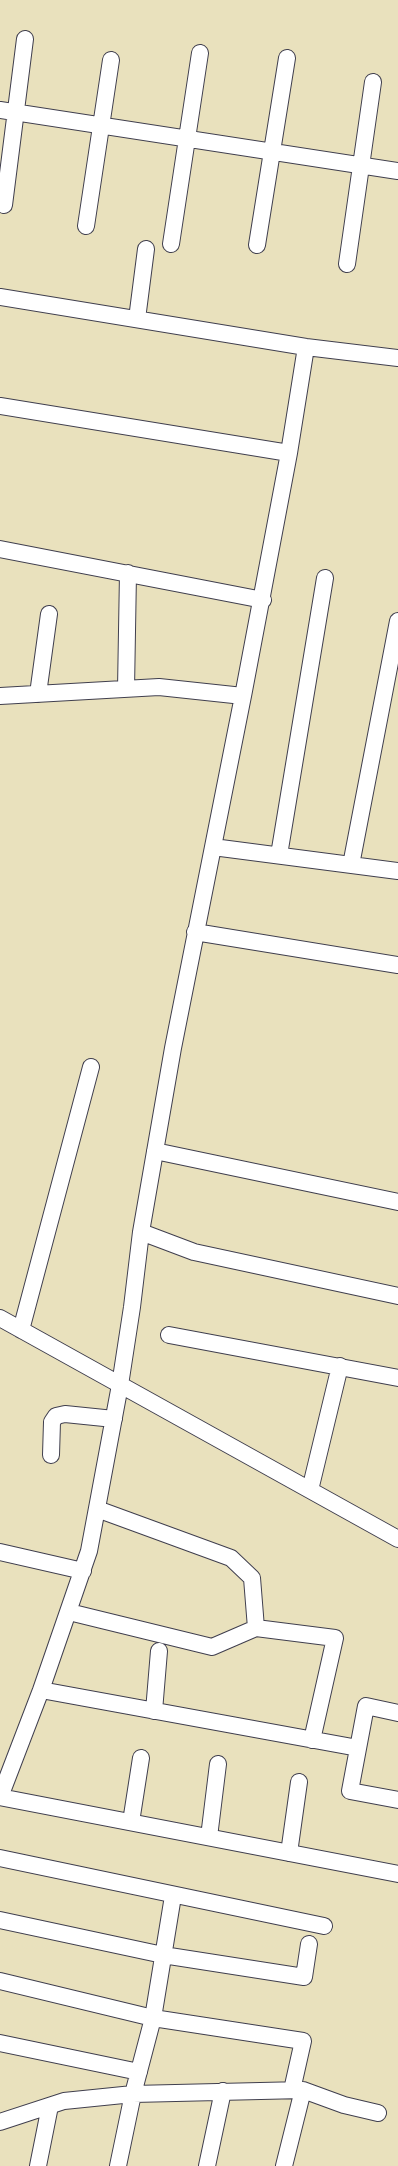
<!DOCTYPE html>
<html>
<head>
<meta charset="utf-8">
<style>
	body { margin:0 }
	canvas { display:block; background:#e9e1bd }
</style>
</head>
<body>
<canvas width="398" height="2166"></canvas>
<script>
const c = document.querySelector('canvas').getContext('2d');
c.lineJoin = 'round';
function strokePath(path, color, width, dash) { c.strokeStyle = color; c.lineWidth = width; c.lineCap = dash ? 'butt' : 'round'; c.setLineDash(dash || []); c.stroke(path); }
const minor = new Path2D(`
	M0,110l398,61
	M4,205l21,-166
	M86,226l25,-166
	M171,244l29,-191
	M257,245l30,-187
	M347,264l26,-182
	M0,297l306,50 92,11
	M137,319l9,-70
	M0,406l289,47
	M0,549l263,51
	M126,689l2,-116
	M38,694l11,-80
	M0,696l159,-9 84,9 -70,352 -32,184 -9,75 -12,78 -31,166 -48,139 -41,107
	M243,696l46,-243 17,-106
	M213,847l185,24
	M279,855l46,-277
	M351,865l47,-244
	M195,932l203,33
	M155,1151l243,51
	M141,1232l53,20 204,44
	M0,1318l398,221
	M21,1330l70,-263
	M169,1335l229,43
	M51,1455l1,-33 4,-6 9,-2 49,5
	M310,1490l30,-124
	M97,1509l134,49 21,20 4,50
	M0,1552l83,19
	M69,1612l143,35 44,-19 79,10 -23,102
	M41,1690l317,58
	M154,1711l5,-60
	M398,1713l-32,-7 -16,85 48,9
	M0,1797l398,77
	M131,1822l10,-64
	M209,1837l9,-73
	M289,1853l10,-71
	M0,1858l324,68
	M173,1896l-20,122 150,23 -11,49
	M0,1920l163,35 141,22 5,-33
	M0,1981l153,37 -20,76 -15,72
	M0,2043l139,29
	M303,2090l41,15 34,8
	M0,2122l64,-21 69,-7 170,-4 -19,76
	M38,2166l12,-60
	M207,2166l16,-75`);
strokePath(minor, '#403f4e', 18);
strokePath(minor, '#fff', 16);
</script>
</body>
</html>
